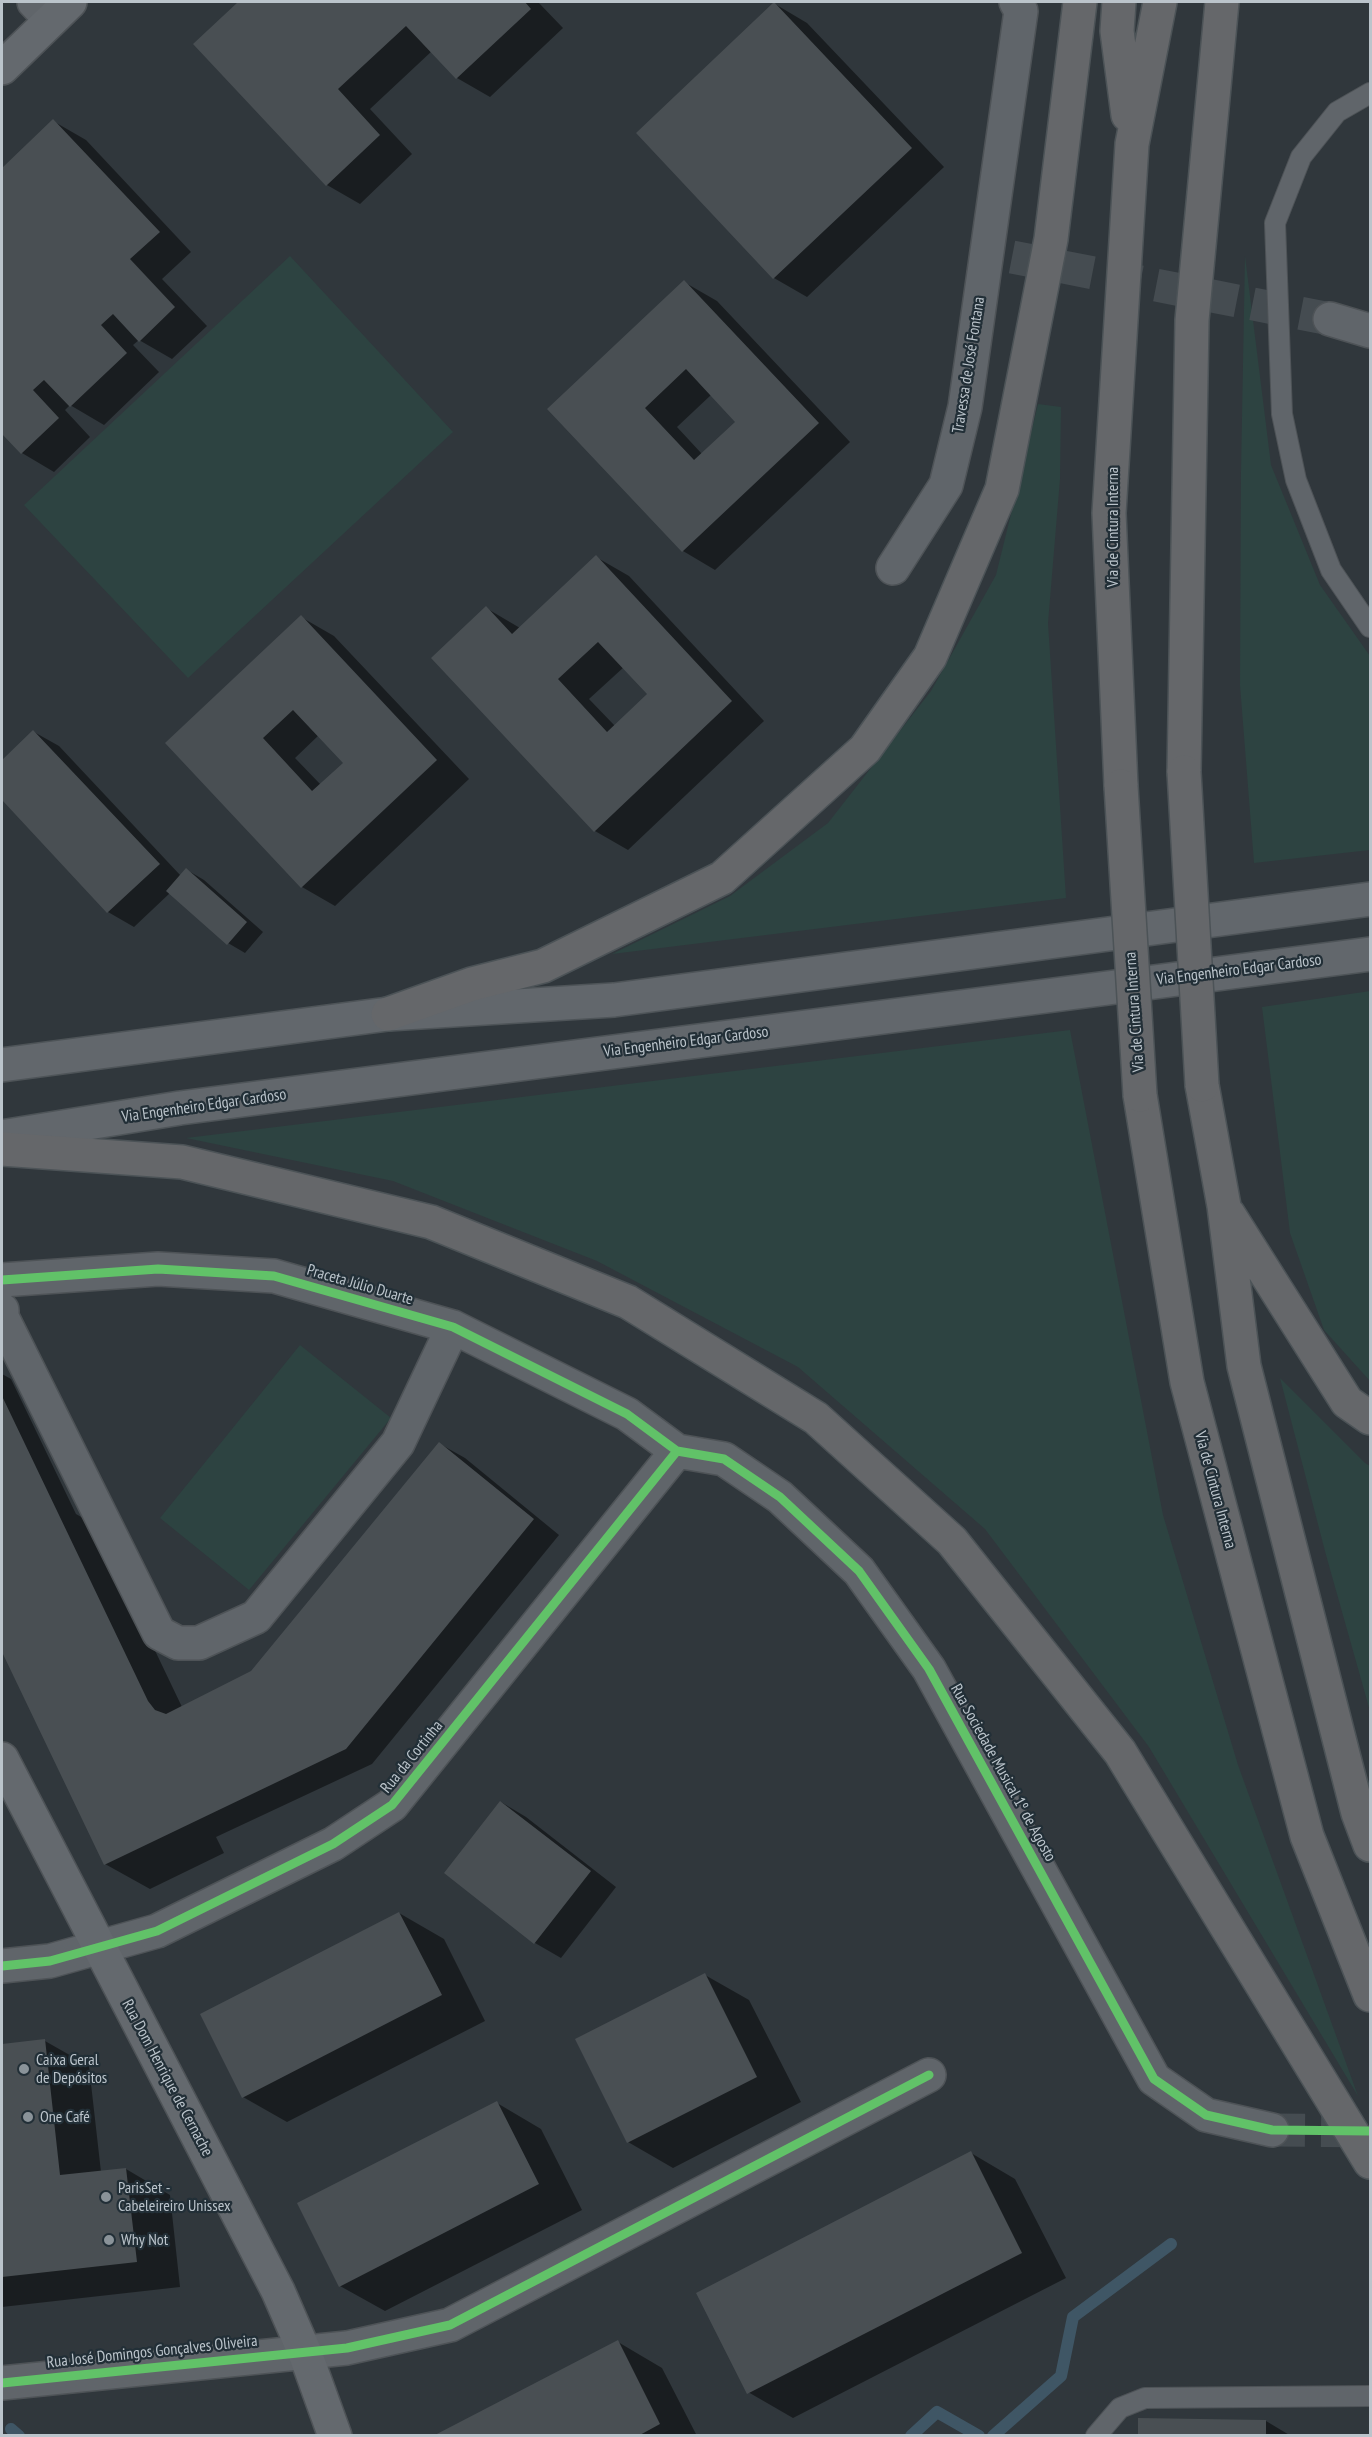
<!DOCTYPE html>
<html>
<head>
<meta charset="utf-8">
<style>
	body { margin:0 }
	#map { position:relative; width:1372px; height:2437px; overflow:hidden; background:#30373c; font-family:"PT Sans Narrow",sans-serif }
	canvas { display:block }
	.frame { position:absolute; inset:0; border:3px solid #bbc4cb; pointer-events:none }
</style>
</head>
<body>
<div id="map">
<canvas width="1372" height="2437"></canvas>
<div class="frame"></div>
</div>
<script>
const c = document.querySelector('canvas').getContext('2d');
c.lineJoin = 'round';
function paint(path, color) { c.fillStyle = color; c.fill(path, 'evenodd'); }
function strokePath(path, color, width, dash) { c.strokeStyle = color; c.lineWidth = width; c.lineCap = dash ? 'butt' : 'round'; c.setLineDash(dash || []); c.stroke(path); }
function label(font, color, halo, rows, align = 'center') {
  c.font = font + ' "PT Sans Narrow",sans-serif'; c.lineWidth = 4.5; c.setLineDash([]); c.textBaseline = 'middle'; c.strokeStyle = halo; c.fillStyle = color; for (const [text, x, y, turn = 0] of rows) {
    c.save(); c.translate(x, y); c.rotate((+turn || 0) * Math.PI / 180); c.textAlign = isNaN(turn) ? turn : align; if (halo) c.strokeText(text, 0, 0); c.fillText(text, 0, 0); c.restore();
  }
}
paint(new Path2D(`
	M290,256l163,176 -265,246 -164,-173z
	M1245,256l26,209 49,120 50,71v194l-116,13 -14,-178 1,-214z
	M1038,404l23,3 -1,72 -12,144 18,275 -454,56 118,-58 98,-73 103,-132 65,-116z
	M1370,991v390l-46,-51 -34,-97 -28,-226z
	M1070,1030l93,485 75,250 120,331 -209,-349 -164,-218 -187,-162 -201,-106 -204,-80 -207,-43z
	M300,1345l91,73 -142,172 -89,-72z
	M1280,1378l85,85 5,3v245l-44,-156z`), '#2d4341');
paint(new Path2D(`
	M240,2h298l25,26 -73,69 -33,-19 -25,-27 -62,58 42,45 -52,50 -33,-19 -132,-141z
	M775,4l32,19 137,144 -137,130 -33,-19z
	M53,121l33,19 105,112 -29,27 45,47 -35,33 -33,-19 -6,5 26,27 -55,53 -34,-20 -5,5 25,27 -36,35 -32,-19 -20,-21v-262z
	M684,282l33,19 133,141 -135,128 -32,-19 -134,-142zM711,395l26,27 -35,32 -25,-27z
	M596,557l33,19 135,145 -136,129 -33,-19 -162,-173 53,-50 34,20zM624,667l25,27 -34,32 -26,-27z
	M301,617l33,19 135,143 -134,127 -33,-19 -135,-144zM319,735l26,28 -24,22 -26,-27z
	M34,732l25,14 122,130 6,-6 17,10 59,52 -18,21 -17,-10 -58,-50 -36,34 -26,-15 -106,-114v-36z
	M2,1374l9,5 65,135 19,11 87,182 70,-34 188,-229 25,14 94,77 -187,229 -156,73 8,16 -74,36 -45,-25 -103,-215z
	M501,1802l25,15 90,70 -55,71 -26,-15 -89,-70z
	M399,1913l45,26 41,82 -198,101 -44,-25z
	M705,1975l44,25 52,102 -128,66 -45,-26z
	M45,2041l44,25 12,106 25,-3 44,26 10,92 -178,20v-261z
	M497,2103l44,26 41,81 -197,101 -45,-25z
	M971,2153l44,26 51,99 -273,140 -45,-26z
	M618,2342l44,26 35,68h-260z
	M1266,2421l25,15h-152z`), '#0007');
strokePath(new Path2D(`
	M11,2429l8,7
	M911,2436l26,-24 42,24
	M993,2436l68,-60 12,-59 98,-73`), '#3f5665', 12);
paint(new Path2D(`
	M238,2h287l6,7 -75,70 -50,-53 -68,63 42,46 -54,51 -133,-142z
	M774,2l138,146 -139,131 -137,-146z
	M53,119l107,113 -30,27 45,48 -36,35 -26,-28 -12,11 26,28 -57,54 -26,-27 -11,10 26,28 -38,36 -19,-20v-266z
	M684,280l135,143 -137,129 -135,-143zM686,369l49,53 -41,38 -49,-52z
	M596,555l136,146 -138,131 -163,-174 55,-52 26,28zM598,642l49,52 -40,38 -49,-53z
	M301,615l136,145 -136,128 -136,-145zM293,710l50,53 -31,28 -49,-53z
	M33,730l127,134 -53,49 -105,-113v-40z
	M186,868l61,54 -20,23 -61,-54z
	M2,1396l146,305 7,9 11,4 85,-43 188,-229 95,77 -188,230 -242,116 -102,-213z
	M500,1801l91,70 -57,73 -90,-71z
	M399,1912l43,83 -200,103 -42,-84z
	M705,1973l52,104 -130,66 -52,-104z
	M45,2039l15,136 66,-7 11,94 -135,15v-233z
	M497,2101l42,83 -200,103 -42,-84z
	M971,2151l51,102 -275,141 -51,-101z
	M618,2340l42,84 -22,12h-205z
	M1138,2418l128,2v16h-128z`), '#494f53');
strokePath(new Path2D(`
	M1012,257l318,62
	M1272,2130l98,1`), '#454c51', 33, [33, 16]);
const lane = new Path2D(`
	M1370,93l-33,19 -36,45 -26,66 7,191 14,66 35,90 39,57
	M1096,2436l24,-28 25,-10 225,-2`);
const street = new Path2D(`
	M34,2l17,18
	M1330,319l40,12
	M893,568l53,-83 19,-78 56,-396 -5,-9
	M2,1280l156,-11 116,7 179,51 174,87 50,37 47,8 56,38 79,74 70,98 225,410 52,36 66,15
	M2,1310v7l157,316 19,10h21l57,-26 142,-174 55,-116
	M2,1966l48,-5 107,-30 176,-87 59,-39 285,-354
	M2,2383l345,-35 103,-23 479,-250`);
const secondary = new Path2D(`
	M2,68l68,-66
	M2,1759l276,532 27,62 30,83`);
const primary = new Path2D(`
	M2,1065l386,-51 226,-14 756,-101
	M2,1137l178,-29 1190,-154`);
const highway = new Path2D(`
	M1119,2l-2,29 11,84
	M1184,772l8,-452 30,-318
	M1121,786l-12,-273 23,-369 28,-142
	M388,1014l84,-30 71,-18 179,-88 143,-129 65,-92 72,-168 49,-250 29,-237
	M1202,1085l22,121 20,160 114,447 12,32
	M1140,1095l47,287 120,454 63,159
	M2,1149l180,13 249,60 197,80 188,116 136,123 168,211 250,410
	M1229,1215l118,187 23,16`);
strokePath(lane, '#4e5357', 22);
strokePath(street, '#4e5357', 36);
strokePath(secondary, '#4e5357', 36);
strokePath(primary, '#4e5458', 36);
strokePath(highway, '#4c5357', 36);
strokePath(lane, '#60656a', 20);
strokePath(street, '#60656a', 33);
strokePath(secondary, '#64696e', 33);
strokePath(primary, '#62676c', 33);
strokePath(highway, '#65676a', 33);
const highwayBridge = new Path2D(`
	M1184,772l18,313
	M1121,786l19,309`);
strokePath(highwayBridge, '#4c5357', 36, []);
strokePath(highwayBridge, '#65676a', 33);
strokePath(new Path2D(`
	M2,1280l156,-11 116,7 179,51 174,87 50,37 47,8 56,38 79,74 70,98 225,410 52,36 66,15 98,1
	M2,1966l48,-5 107,-30 176,-87 59,-39 285,-354
	M2,2383l345,-35 103,-23 479,-250`), '#61c268', 9);
for (const [x, y, r, color] of [
	[24,2069,6,"#8a9399"],
	[28,2117,6,"#8a9399"],
	[106,2197,6,"#8a9399"],
	[109,2240,6,"#8a9399"]
]) { const dot = new Path2D(); dot.arc(x, y, r, 0, 2 * Math.PI); c.fillStyle = color; c.fill(dot); strokePath(dot, '#222f37', 2); }
label('16px', '#bbc4cb', '#222f37', [
	["Travessa de José Fontana",969,365,-81],
	["Via de Cintura Interna",1113,527,-90],
	["Via Engenheiro Edgar Cardoso",1239,970,-7],
	["Via de Cintura Interna",1135,1012,-94],
	["Via Engenheiro Edgar Cardoso",686,1042,-7],
	["Via Engenheiro Edgar Cardoso",204,1106,-8],
	["Praceta Júlio Duarte",360,1285,16],
	["Via de Cintura Interna",1215,1490,75],
	["Rua da Cortinha",412,1757,-51],
	["Rua Sociedade Musical 1º de Agosto",1003,1773,61],
	["Rua Dom Henrique de Cernache",167,2078,62],
	["Rua José Domingos Gonçalves Oliveira",152,2352,-6]
]);
label('16px', '#bbc4cb', '#222f37', [
	["Caixa Geral",36,2060],
	["de Depósitos",36,2078],
	["One Café",40,2117],
	["ParisSet -",118,2188],
	["Cabeleireiro Unissex",118,2206],
	["Why Not",121,2240]
], 'left');
</script>
</body>
</html>
